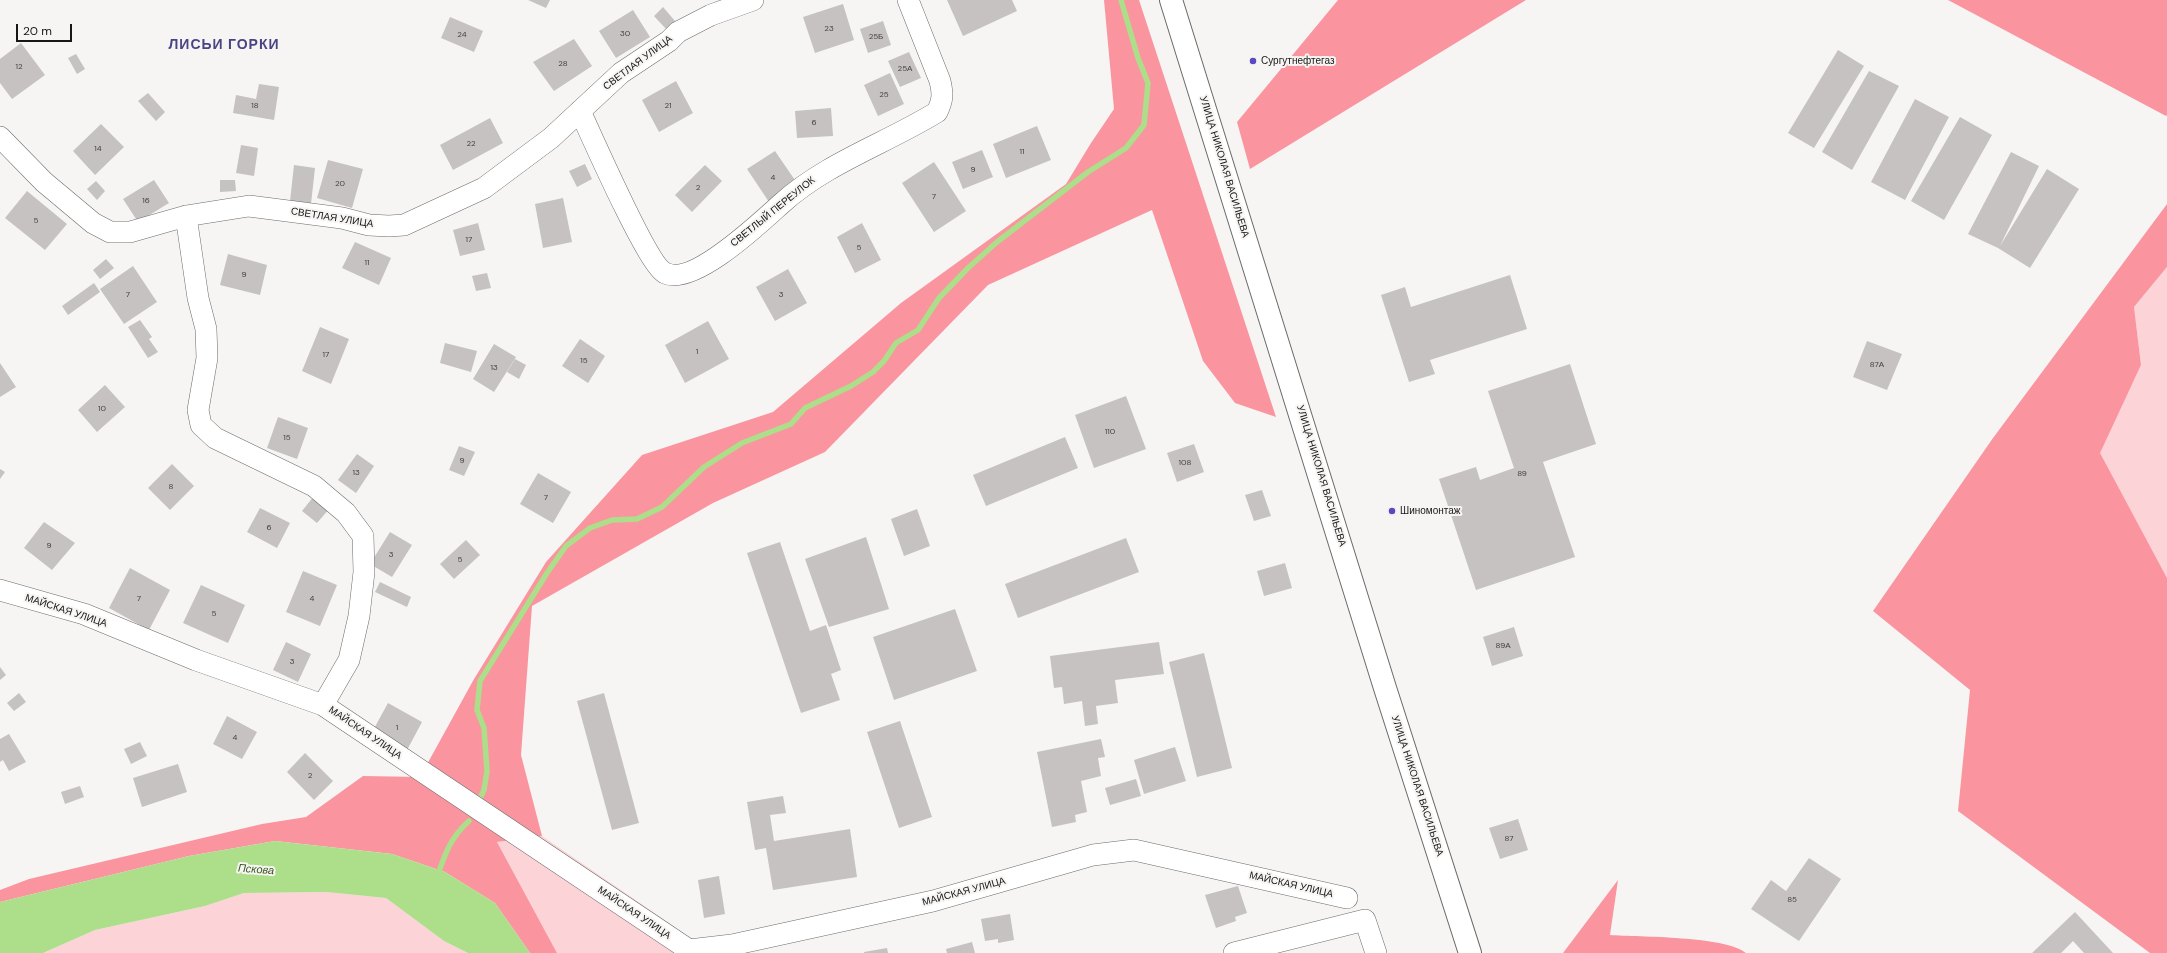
<!DOCTYPE html>
<html>
<head>
<meta charset="utf-8">
<style>
	body { margin:0 }
	#map { position:relative; width:2167px; height:953px; overflow:hidden; background:#f7f5f3; font-family:"DM Sans",sans-serif }
	canvas { display:block }
	.scale { position:absolute; left:16px; top:24px; width:56px; height:18px; box-sizing:border-box; border:2px solid #171615; border-top:0; padding-left:5px; font-size:12px; line-height:14px; white-space:nowrap; color:#171615; -webkit-text-stroke:3px #f7f5f3; paint-order:stroke }
</style>
</head>
<body>
<div id="map">
<canvas width="2167" height="953"></canvas>
<div class="scale">20 m</div>
</div>
<script>
const c = document.querySelector('canvas').getContext('2d');
c.lineJoin = 'round';
function paint(path, color) { c.fillStyle = color; c.fill(path, 'evenodd'); }
function strokePath(path, color, width, dash) { c.strokeStyle = color; c.lineWidth = width; c.lineCap = dash ? 'butt' : 'round'; c.setLineDash(dash || []); c.stroke(path); }
function label(font, color, halo, rows, align = 'center') {
  c.font = font + ' "DM Sans",sans-serif'; c.lineWidth = 4; c.setLineDash([]); c.textBaseline = 'middle'; c.strokeStyle = halo; c.fillStyle = color; for (const [text, x, y, turn = 0] of rows) {
    c.save(); c.translate(x, y); c.rotate((+turn || 0) * Math.PI / 180); c.textAlign = isNaN(turn) ? turn : align; if (halo) c.strokeText(text, 0, 0); c.fillText(text, 0, 0); c.restore();
  }
}
paint(new Path2D(`
	M2167,267v311l-68,-125 42,-88 -7,-58z
	M542,836l133,91 16,26h-134l-60,-111z
	M326,892l60,6 58,43 24,12h-425l52,-23 110,-24 39,-13z`), '#fcd3d6');
paint(new Path2D(`
	M1104,0h35l137,417 -41,-14 -32,-42 -51,-151 -164,75 -163,167 -112,51 -181,103 -11,149 21,81 -45,6 60,111h-27l-35,-50 -50,-31 -53,-18 -117,-13 -86,15 -189,46v-12l29,-11 233,-55 44,-7 57,-41 57,1 54,-98 72,-117 96,-107 131,-43 128,-109 165,-119 25,-41 23,-34z
	M1338,0h188l-276,169 -13,-47z
	M1948,0h219v115l-1,1z
	M2167,204v63l-33,40 7,58 -41,88 67,125v375h-17l-192,-142 12,-121 -97,-79 120,-173z
	M1618,880l-8,55c29,2 116,1 136,18h-183z`), '#fa95a0');
paint(new Path2D(`
	M275,841l117,13 53,18 50,31 35,50h-62l-24,-12 -58,-43 -60,-6 -82,1 -39,13 -110,24 -52,23h-43v-51l189,-46z`), '#adde8a');
strokePath(new Path2D(`
	M480,798l4,-8 3,-19 -3,-43 -7,-18 3,-29 67,-108 19,-27 24,-18 22,-8 25,-1 25,-12 42,-40 38,-24 49,-19 14,-16 46,-22 22,-14 11,-11 12,-18 22,-13 21,-32 29,-30 29,-26 91,-70 38,-24 18,-23 4,-42 -10,-25 -17,-58
	M437,877c8,-23 13,-39 32,-56`), '#adde8a', 5.5);
paint(new Path2D(`
	M528,0h22l-4,8z
	M947,0h65l5,11 -54,25z
	M843,4l11,36 -39,13 -12,-36z
	M663,7l12,14 -9,8 -12,-13z
	M633,10l17,27 -34,21 -17,-27z
	M450,17l33,14 -9,21 -33,-14z
	M883,21l8,24 -23,8 -8,-24z
	M574,39l18,27 -38,25 -21,-29z
	M21,43l24,32 -33,24 -12,-16v-24z
	M1838,50l26,16 -50,82 -26,-15z
	M909,52l12,26 -21,9 -12,-26z
	M76,54l9,15 -8,5 -9,-16z
	M1869,71l30,15 -47,84 -30,-18z
	M890,73l14,31 -26,12 -14,-31z
	M676,81l17,32 -34,19 -17,-32z
	M259,84l20,3 -5,33 -41,-7 3,-18 20,4z
	M148,93l17,19 -9,9 -18,-20z
	M1915,99l34,18 -44,83 -34,-18z
	M831,108l2,28 -36,2 -2,-27z
	M1960,117l32,18 -48,85 -33,-19z
	M490,118l13,25 -50,27 -13,-25z
	M101,124l23,23 -29,28 -22,-24z
	M1037,126l14,34 -45,18 -13,-34z
	M241,145l17,3 -4,28 -18,-3z
	M982,150l11,27 -30,12 -11,-27z
	M775,151l24,35 -28,19 -24,-36z
	M2011,152l28,14 -39,80 47,-77 32,20 -49,79 -32,-20 -30,-14z
	M328,160l35,9 -11,39 -35,-10z
	M934,162l32,49 -32,21 -32,-49z
	M585,164l7,15 -15,8 -8,-16z
	M294,165l21,3 -4,36 -21,-3z
	M705,165l17,16 -30,31 -17,-17z
	M154,180l15,23 -31,19 -15,-23z
	M220,180h15l1,11 -16,1z
	M96,181l9,10 -8,9 -10,-11z
	M27,191l40,33 -22,26 -40,-32z
	M563,198l9,44 -29,6 -8,-44z
	M478,223l7,27 -25,6 -7,-26z
	M862,223l19,37 -26,13 -18,-36z
	M355,242l36,16 -12,27 -37,-17z
	M228,254l39,11 -7,30 -40,-10z
	M106,259l8,9 -14,11 -7,-9z
	M133,266l24,36 -33,22 -24,-35z
	M788,269l19,34 -32,18 -19,-34z
	M487,273l4,15 -15,3 -4,-15z
	M1510,275l17,54 -97,31 5,14 -26,8 -28,-87 24,-8 6,20z
	M94,283l6,9 -32,23 -6,-9z
	M140,320l12,17 -3,2 9,13 -10,6 -20,-31z
	M708,321l21,38 -44,24 -20,-38z
	M320,327l29,12 -18,45 -29,-13z
	M580,339l25,17 -17,27 -26,-17z
	M1867,341l35,13 -15,36 -34,-13z
	M445,343l32,8 -6,21 -31,-9z
	M494,344l22,13 -22,35 -21,-13z
	M515,359l11,6 -7,14 -12,-7z
	M0,363l16,24 -16,10z
	M1570,364l26,80 -53,18 32,95 -99,33 -37,-111 37,-12 4,13 34,-12 -26,-77z
	M105,385l20,22 -28,25 -19,-22z
	M1126,396l20,53 -52,19 -19,-53z
	M278,417l30,11 -11,31 -30,-11z
	M1065,437l13,31 -92,38 -13,-31z
	M1194,444l10,28 -27,10 -10,-29z
	M459,446l16,6 -11,24 -15,-6z
	M357,454l17,12 -18,27 -18,-13z
	M172,464l22,22 -24,24 -22,-22z
	M0,469l5,3 -5,7z
	M538,473l33,19 -18,31 -33,-19z
	M1262,490l9,26 -17,5 -9,-26z
	M314,496l16,12 -13,15 -15,-12z
	M260,508l30,15 -13,25 -30,-16z
	M917,509l13,37 -26,10 -13,-37z
	M44,522l31,21 -23,27 -28,-22z
	M390,532l22,13 -20,32 -22,-13z
	M866,537l23,72 -60,18 -24,-68z
	M1126,538l13,34 -121,46 -13,-34z
	M466,540l14,15 -26,24 -14,-15z
	M780,542l30,89 16,-6 15,45 -10,4 9,26 -39,13 -54,-160z
	M1285,563l7,25 -28,8 -7,-25z
	M130,568l40,22 -21,40 -40,-22z
	M303,571l34,14 -17,41 -34,-14z
	M380,582l31,15 -4,10 -32,-15z
	M201,585l44,20 -17,38 -45,-20z
	M955,609l22,62 -83,29 -21,-63z
	M1514,627l9,29 -31,10 -9,-29z
	M286,642l25,12 -13,28 -25,-12z
	M1159,642l5,32 -49,6 3,23 -22,3 2,18 -13,2 -3,-25 -18,3 -2,-17 -8,1 -4,-32z
	M1204,653l28,115 -35,9 -28,-115z
	M0,667l6,8 -6,5z
	M19,693l7,9 -12,9 -7,-8z
	M604,693l35,130 -27,7 -35,-129z
	M388,703l34,19 -16,30 -35,-18z
	M227,716l30,16 -15,27 -29,-15z
	M900,721l32,96 -33,11 -32,-96z
	M9,734l17,28 -17,9 -6,-11 -3,2v-23z
	M1101,739l4,18 -7,1 3,18 -20,5 6,31 -12,3 1,7 -24,5 -15,-75z
	M140,742l7,14 -16,8 -7,-15z
	M1175,747l11,34 -42,13 -10,-34z
	M305,753l28,28 -19,19 -27,-28z
	M178,764l9,28 -45,15 -9,-29z
	M1136,779l5,17 -31,9 -5,-17z
	M80,786l4,11 -19,7 -4,-12z
	M783,796l3,17 -16,2 4,26 76,-12 7,48 -84,13 -7,-42 -11,2 -8,-48z
	M1518,819l10,31 -28,9 -11,-31z
	M1809,858l32,21 -42,62 -48,-32 20,-29 15,11z
	M719,876l6,38 -21,4 -6,-38z
	M1238,886l9,27 -12,4 1,4 -20,7 -11,-33z
	M2075,912l38,41h-29l-11,-12 -12,12h-29z
	M1010,914l4,26 -16,3v-4l-13,2 -4,-22z
	M972,942l3,11h-28l-1,-4z
	M887,948l1,5h-24v-1z`), '#c5c2c1');
const minor = new Path2D(`
	M580,111c11,24 68,154 85,162 28,14 96,-51 116,-69 45,-41 104,-60 156,-92 6,-12 6,-18 3,-31l-32,-81
	M0,137l44,45 49,41 17,9h20l56,-16 63,-10 93,12 27,7 20,1 15,-1 80,-37 67,-50 70,-65 48,-32 9,-9 33,-17 42,-15
	M186,216l12,82 8,31 1,29 -9,52 3,15 14,13 99,48 32,27 17,23 1,36 -5,44 -10,44 -26,45
	M0,590l84,24 112,46 127,45 366,245 43,-5 201,-44 160,-46 41,-5 213,48
	M1234,953l131,-33 11,33`);
const major = new Path2D(`
	M1171,0l214,688 85,265`);
strokePath(minor, '#6d6b69', 22);
strokePath(major, '#6d6b69', 24);
strokePath(minor, '#fff', 21);
strokePath(major, '#fff', 22);
for (const [x, y, r, color] of [
	[1253,61,4,"#594ac2"],
	[1392,511,4,"#594ac2"]
]) { const dot = new Path2D(); dot.arc(x, y, r, 0, 2 * Math.PI); c.fillStyle = color; c.fill(dot); strokePath(dot, '#f7f5f3', 1.5); }
label('8px', '#424140', null, [
	["23",829,29],
	["30",625,34],
	["24",462,35],
	["25Б",876,37],
	["28",563,64],
	["12",19,67],
	["25А",905,69],
	["25",884,95],
	["18",255,106],
	["21",668,106],
	["6",814,123],
	["22",471,144],
	["14",98,149],
	["11",1022,152],
	["9",973,170],
	["4",773,178],
	["20",340,184],
	["2",698,188],
	["7",934,197],
	["16",146,201],
	["5",36,221],
	["17",469,240],
	["5",859,248],
	["11",367,263],
	["9",244,275],
	["7",128,295],
	["3",781,295],
	["1",697,352],
	["17",326,355],
	["15",584,361],
	["87А",1877,365],
	["13",494,368],
	["10",102,409],
	["110",1110,432],
	["15",287,438],
	["9",462,461],
	["108",1185,463],
	["13",356,473],
	["89",1522,474],
	["8",171,487],
	["7",546,498],
	["6",269,528],
	["9",49,546],
	["3",391,555],
	["5",460,560],
	["7",139,599],
	["4",312,599],
	["5",214,614],
	["89А",1503,646],
	["3",292,662],
	["1",397,728],
	["4",235,738],
	["2",310,776],
	["87",1509,839],
	["85",1792,900]
]);
label('10px', '#171615', '#f7f5f3', [
	["Сургутнефтегаз",1261,61],
	["Шиномонтаж",1400,511]
], 'left');
label('10px', '#171615', '#f7f5f3', [
	["СВЕТЛАЯ УЛИЦА",638,63,-37],
	["УЛИЦА НИКОЛАЯ ВАСИЛЬЕВА",1224,167,73],
	["СВЕТЛЫЙ ПЕРЕУЛОК",773,212,-39],
	["СВЕТЛАЯ УЛИЦА",332,218,9],
	["УЛИЦА НИКОЛАЯ ВАСИЛЬЕВА",1321,476,73],
	["МАЙСКАЯ УЛИЦА",66,611,18],
	["МАЙСКАЯ УЛИЦА",365,733,34],
	["УЛИЦА НИКОЛАЯ ВАСИЛЬЕВА",1417,786,72],
	["МАЙСКАЯ УЛИЦА",1291,885,13],
	["МАЙСКАЯ УЛИЦА",964,892,-15],
	["МАЙСКАЯ УЛИЦА",634,913,34]
]);
label('italic 11px', '#38561e', '#f7f5f3', [
	["Пскова",256,870,4]
]);
c.letterSpacing = '1px';
label('bold 14px', '#484583', '#f7f5f3', [
	["ЛИСЬИ ГОРКИ",224,45]
]);
c.letterSpacing = '0px';
</script>
</body>
</html>
